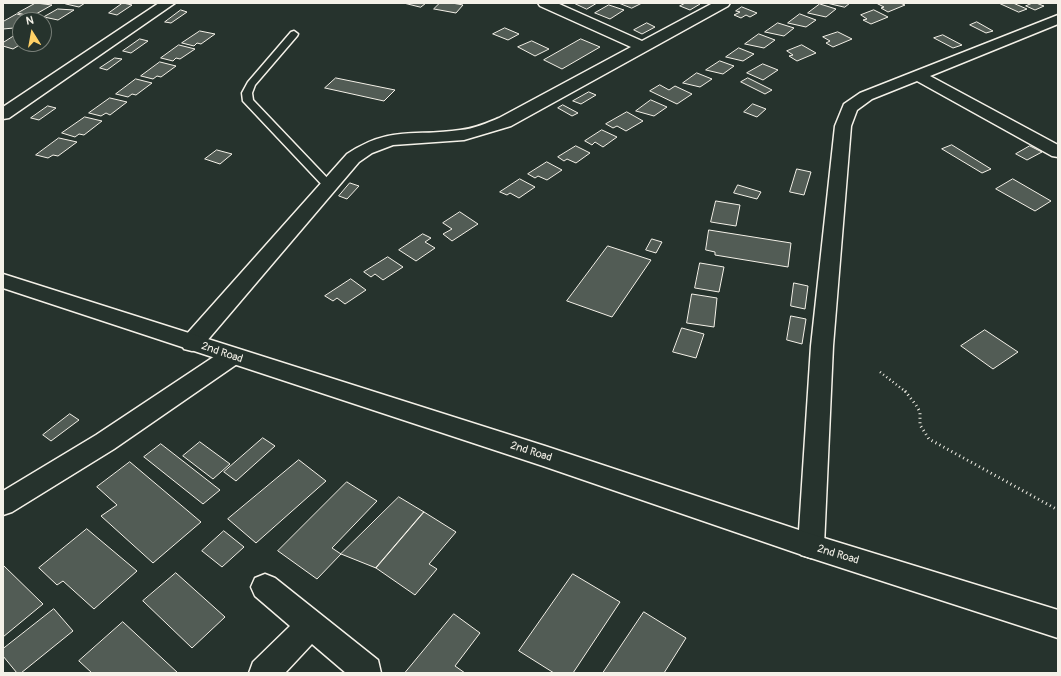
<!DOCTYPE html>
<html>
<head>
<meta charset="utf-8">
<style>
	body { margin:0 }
	#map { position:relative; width:1061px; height:676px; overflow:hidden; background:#26332d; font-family:Pangolin,sans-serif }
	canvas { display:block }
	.frame { position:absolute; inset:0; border:4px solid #f4f1e8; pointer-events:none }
	.north { position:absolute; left:12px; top:12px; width:40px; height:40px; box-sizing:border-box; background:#26332d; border:1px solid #787f78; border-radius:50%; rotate:349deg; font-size:11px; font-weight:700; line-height:16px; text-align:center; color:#f4f1e8 }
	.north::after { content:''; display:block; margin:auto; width:14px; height:18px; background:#ffd166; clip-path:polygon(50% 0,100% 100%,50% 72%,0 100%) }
</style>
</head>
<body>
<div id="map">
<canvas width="1061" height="676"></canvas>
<div class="frame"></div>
<div class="north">N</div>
</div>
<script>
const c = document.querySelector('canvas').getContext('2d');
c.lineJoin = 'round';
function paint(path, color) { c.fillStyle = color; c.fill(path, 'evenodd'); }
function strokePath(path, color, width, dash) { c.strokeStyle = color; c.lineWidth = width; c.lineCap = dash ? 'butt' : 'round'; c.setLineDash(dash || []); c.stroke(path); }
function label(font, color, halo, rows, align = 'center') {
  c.font = font + ' Pangolin,sans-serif'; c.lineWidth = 3.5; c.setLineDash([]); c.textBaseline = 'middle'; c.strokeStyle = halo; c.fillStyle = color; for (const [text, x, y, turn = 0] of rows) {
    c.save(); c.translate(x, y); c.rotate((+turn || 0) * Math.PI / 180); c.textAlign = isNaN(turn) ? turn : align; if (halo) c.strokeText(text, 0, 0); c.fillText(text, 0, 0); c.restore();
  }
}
const building = new Path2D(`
	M36,3l16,2 -16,9 -3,-1 -4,3 -11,-3z
	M67,3h18l-6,4 -13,-3z
	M123,3l9,2 -15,10 -8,-2z
	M404,3h22l-5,4z
	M440,3h12l11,2 -7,8 -22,-4z
	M574,3h23l-10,6z
	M619,3h23l-10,5z
	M686,3h13l1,1 -10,6 -10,-4z
	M827,3h23l-5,4z
	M880,3h20l5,2 -17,7 -7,-4 3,-1 -6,-3z
	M999,3h14l14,6 -8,3z
	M1033,3h3l8,3 -9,4 -9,-4z
	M820,4l16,5 -10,8 -18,-4z
	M609,5l15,5 -14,9 -15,-6z
	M742,7l15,6 -7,4 -4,-2 -5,3 -7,-3 6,-3 -4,-1z
	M58,9l16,1 -16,10 -14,-3z
	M181,10l6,2 -16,11 -6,-1z
	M874,10l14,7 -17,7 -8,-4 4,-1 -6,-4z
	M17,14l14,4 -4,2h-7v4l-6,4 -11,1v-7z
	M800,14l16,6 -10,7 -18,-4z
	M977,22l16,9 -7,2 -16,-8z
	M647,23l8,4 -13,7 -8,-4z
	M778,23l16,5 -10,8 -19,-4z
	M505,28l14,6 -11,6 -15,-6z
	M200,31l15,3 -14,10 -4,-1 -3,3 -12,-3z
	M838,32l14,7 -19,8 -7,-4 4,-2 -7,-4z
	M759,34l16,6 -11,8 -19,-4z
	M943,35l19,10 -9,3 -19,-10z
	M14,36l6,2 1,6 -8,5 -10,-3v-3z
	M140,39l8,2 -17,12 -8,-2z
	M581,39l19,8 -38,22 -18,-9z
	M532,41l17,8 -14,7 -17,-9z
	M179,45l16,4 -15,10 -4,-1 -3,3 -12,-3z
	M802,45l14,8 -19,8 -8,-5 4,-1 -6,-4z
	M739,48l15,6 -11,7 -17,-4z
	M115,58l7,1 -15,11 -7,-2z
	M720,61l14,5 -11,8 -17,-4z
	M160,62l16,4 -15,11 -4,-1 -4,3 -12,-3z
	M763,64l15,6 -15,10 -16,-7z
	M697,73l15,6 -12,8 -17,-4z
	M336,78l59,12 -11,11 -59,-13z
	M748,78l24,12 -7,4 -24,-12z
	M136,79l16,4 -16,12 -4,-1 -4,3 -12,-3z
	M660,85l9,5 6,-4 17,8 -15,10 -27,-13z
	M589,92l7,3 -15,9 -8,-3z
	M110,98l17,4 -17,13 -4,-2 -5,3 -12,-3z
	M651,100l16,7 -13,9 -18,-5z
	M753,104l13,5 -9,8 -13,-5z
	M563,105l15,8 -6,3 -14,-8z
	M48,106l8,2 -17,12 -8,-2z
	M627,112l16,9 -17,10 -9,-5 -4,2 -7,-4z
	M85,117l17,4 -18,14 -5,-1 -4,3 -13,-4z
	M602,130l15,7 -14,10 -8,-5 -3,3 -7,-4z
	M59,138l18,4 -19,14 -5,-1 -5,3 -12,-3z
	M952,145l39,24 -9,4 -40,-24z
	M576,146l14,7 -14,10 -9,-4 -3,2 -6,-4z
	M1030,146l12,6 -15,8 -11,-6z
	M217,150l15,4 -12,10 -15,-5z
	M547,162l15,8 -15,10 -9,-4 -3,2 -7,-4z
	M797,169l14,3 -7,23 -14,-3z
	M520,179l15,8 -16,11 -9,-5 -3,2 -7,-3z
	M1013,179l38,22 -16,10 -39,-22z
	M350,183l9,3 -12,13 -8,-3z
	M738,185l23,7 -4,7 -23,-6z
	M716,201l24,4 -4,21 -25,-4z
	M460,212l18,12 -26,17 -9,-7 9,-5 -9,-6z
	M709,230l82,13 -3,24 -73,-12v-3l-9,-2z
	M423,234l8,4 -6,4 10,6 -19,13 -17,-11z
	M652,239l10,3 -6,11 -10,-3z
	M608,246l43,14 -39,57 -45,-16z
	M388,257l15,10 -20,13 -8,-6 -4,3 -7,-5z
	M700,263l24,4 -5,25 -24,-4z
	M351,279l15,11 -21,14 -8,-6 -4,3 -8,-5z
	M794,283l14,3 -3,23 -14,-3z
	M692,294l25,4 -3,29 -27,-4z
	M791,316l15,3 -4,25 -15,-4z
	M682,328l22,6 -8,24 -23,-6z
	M985,330l33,22 -25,17 -32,-23z
	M70,414l9,6 -28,21 -8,-6z
	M263,438l12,8 -39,35 -12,-9z
	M200,442l30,22 -17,15 -30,-23z
	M161,444l59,46 -17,14 -59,-47z
	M299,460l27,21 -70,62 -28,-24z
	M130,462l71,60 -48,41 -52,-47 16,-11 -20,-18z
	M347,482l30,19 -45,47 9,6 -24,25 -39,-28z
	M399,497l25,15 -48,56 -35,-14z
	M424,512l32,20 -27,32 8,5 -22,26 -39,-27z
	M87,529l50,42 -43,38 -31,-28 -6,4 -18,-17z
	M224,531l20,16 -22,20 -20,-16z
	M3,565l40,39 -40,33z
	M176,573l49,44 -33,31 -49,-47z
	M573,574l47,28 -47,71h-19l-35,-22z
	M54,609l19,22 -52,42h-4l-14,-17v-7z
	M644,612l42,26 -22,35h-61z
	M454,614l26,19 -25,33 10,7h-60z
	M123,622l55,51h-86l-13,-12z`);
paint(building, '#525c55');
strokePath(building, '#f4f1e8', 1);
const service = new Path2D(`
	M294,31l4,3 -1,2 -42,49 -3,8 1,7 80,84 1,2 -1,2h-8l-82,-87 -1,-8 6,-11 43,-50z`);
const minor = new Path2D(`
	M159,3h16l-166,115 -6,1v-12z
	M538,3h19l85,38 71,-38h17l-2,3 -217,120 -47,14 -71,5 -21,8 -13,9 -159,187 -8,2 -8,-2 -3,-6 3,-6 163,-183c44,-29 67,-17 113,-24 14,-1 27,-7 39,-12l132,-71 -91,-41z
	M1058,15v9l-128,52 128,69v12l-6,-1 -135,-75 -45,18 -15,11 -6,16 -18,220 -9,200 -3,9 -10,3 -10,-3 -3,-9 13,-200 24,-220 9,-22 16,-11z
	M232,348l8,2 3,6 -3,6 -126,87 -102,63 -9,3v-24l93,-56 128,-85z
	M265,574l10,4 103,82 3,13h-35l-34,-29 -27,29h-36l4,-11 37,-36 -35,-30 -4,-9 4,-9z`);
const tertiary = new Path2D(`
	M3,274l542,172 266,88 247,76v28l-247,-80 -268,-92 -540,-178z`);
strokePath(service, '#f4f1e8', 3);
strokePath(minor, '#f4f1e8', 3);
strokePath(tertiary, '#f4f1e8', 3);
strokePath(new Path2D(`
	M880,372l26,20`), '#f4f1e8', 2.5, [1, 3]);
strokePath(new Path2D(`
	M905,391l11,14 4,7v13l9,14 129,71`), '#f4f1e8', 3, [1, 3.5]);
paint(service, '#26332d');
paint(minor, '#26332d');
paint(tertiary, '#26332d');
label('11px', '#f4f1e8', '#26332d', [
	["2nd Road",222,353,19],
	["2nd Road",531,452,18],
	["2nd Road",838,555,17]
]);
</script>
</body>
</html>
